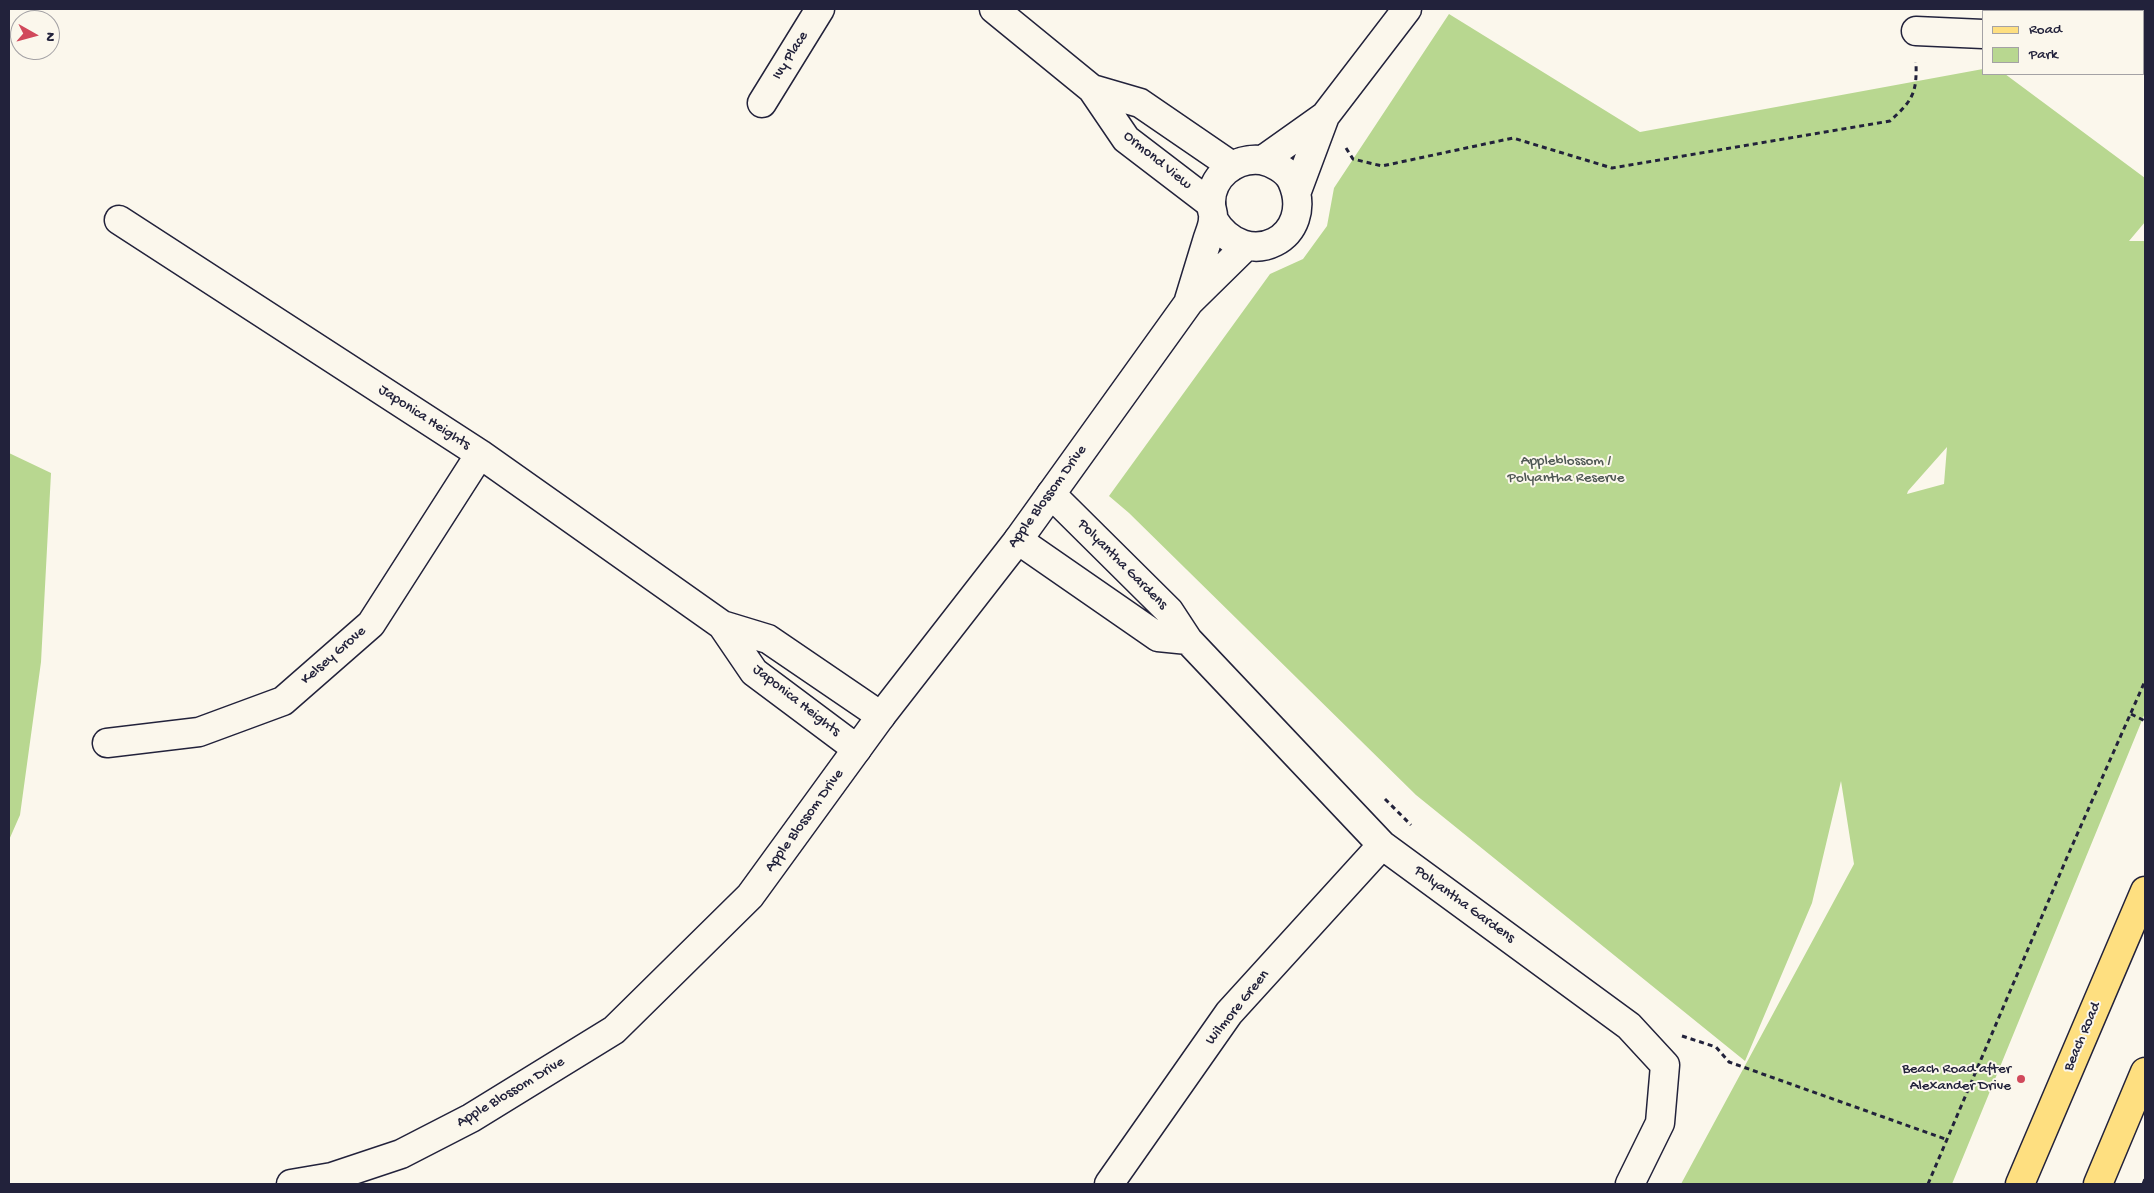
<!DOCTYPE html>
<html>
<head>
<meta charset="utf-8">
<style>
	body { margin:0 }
	#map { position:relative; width:2154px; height:1193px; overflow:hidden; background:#fbf7ec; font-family:"Gochi Hand",sans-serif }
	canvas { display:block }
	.frame { position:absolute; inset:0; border:10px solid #22223b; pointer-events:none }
	.legend { position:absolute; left:1982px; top:10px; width:162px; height:65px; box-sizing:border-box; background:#fbf7ec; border:1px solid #a4a2a5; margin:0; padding:6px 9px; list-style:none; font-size:15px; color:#22223b }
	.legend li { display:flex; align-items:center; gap:10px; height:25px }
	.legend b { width:25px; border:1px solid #a4a2a5 }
	.north { position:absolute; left:10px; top:10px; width:50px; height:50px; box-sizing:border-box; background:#fbf7ec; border:1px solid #a4a2a5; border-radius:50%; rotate:97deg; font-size:14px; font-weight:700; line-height:20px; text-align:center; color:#22223b }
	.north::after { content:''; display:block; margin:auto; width:18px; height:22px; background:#d1495b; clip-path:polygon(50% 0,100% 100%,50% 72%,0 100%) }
</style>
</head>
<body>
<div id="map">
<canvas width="2154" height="1193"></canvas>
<div class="frame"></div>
<ul class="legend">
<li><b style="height:6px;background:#fedf80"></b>Road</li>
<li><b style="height:14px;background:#b8d790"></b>Park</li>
</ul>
<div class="north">N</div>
</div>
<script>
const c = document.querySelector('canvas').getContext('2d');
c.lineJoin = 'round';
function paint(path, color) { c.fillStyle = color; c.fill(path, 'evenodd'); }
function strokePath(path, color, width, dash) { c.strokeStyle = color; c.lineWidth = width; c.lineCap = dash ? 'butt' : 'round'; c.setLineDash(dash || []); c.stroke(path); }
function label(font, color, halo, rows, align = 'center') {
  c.font = font + ' "Gochi Hand",sans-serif'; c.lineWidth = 4; c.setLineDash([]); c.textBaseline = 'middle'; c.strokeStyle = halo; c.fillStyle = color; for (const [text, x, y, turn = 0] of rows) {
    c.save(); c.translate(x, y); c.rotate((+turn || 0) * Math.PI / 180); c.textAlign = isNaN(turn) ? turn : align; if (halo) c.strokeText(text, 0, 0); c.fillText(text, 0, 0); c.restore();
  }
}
paint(new Path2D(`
	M1449,14l191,118 343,-63v5h22l140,104v44l-16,19h16v472l-193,471h-271l173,-320 -13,-83 -29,122 -67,158 -329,-266 -287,-282 -20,-17 161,-222 33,-15 24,-33 7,-38zM1947,447l-3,37 -37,10 1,-3z
	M9,453l42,20 -10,189 -21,153 -11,25z`), '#b8d790');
const minor = new Path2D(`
	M994,9l98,80 34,50 85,65
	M2057,11l3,-2
	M1916,31l67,3
	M1092,89l48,14 92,63
	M762,103l58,-94
	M119,220l361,234 242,171 46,14 113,77
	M1051,494l118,117 19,29 194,205 247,181 36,39 -5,58 -30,61
	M1018,540l140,97 30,3
	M722,625l32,47 103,77
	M107,743l92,-11 84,-31 88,-77 109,-170
	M1109,1184l120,-171 153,-168`);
const tertiary = new Path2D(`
	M1263,160l62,-44
	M1297,191l28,-75 82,-107
	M1189,300c6,-20 12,-39 18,-59 2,-7 6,-15 6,-22 1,-5 -2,-10 -2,-15 -1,-27 24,-47 50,-44 11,2 26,10 31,21 25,56 -45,94 -79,38
	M291,1184l41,-7 69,-23 70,-36 143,-88 136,-134 131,-180 137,-176 171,-238 57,-56`);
const primary = new Path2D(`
	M2020,1184l125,-293
	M2098,1184l47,-112`);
strokePath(minor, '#22223b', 31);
strokePath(tertiary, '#22223b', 31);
strokePath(primary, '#22223b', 31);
strokePath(new Path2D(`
	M1346,148l7,11 29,7 131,-28 99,30 278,-47c23,-21 27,-28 26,-59
	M2131,714l14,7
	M1385,799l26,26
	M1682,1036l34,11 13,15 219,78
	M1928,1184l140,-329 77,-174
	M2143,1184l2,-5`), '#22223b', 3, [5, 4]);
strokePath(minor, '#fbf7ec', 28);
strokePath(tertiary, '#fbf7ec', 28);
strokePath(primary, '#fedf80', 28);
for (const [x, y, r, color] of [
	[2021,1079,5,"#d1495b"]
]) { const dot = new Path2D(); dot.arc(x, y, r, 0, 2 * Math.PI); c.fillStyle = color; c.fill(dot); strokePath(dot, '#fbf7ec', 2); }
label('15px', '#22223b', '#fbf7ec', [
	["Ivy Place",791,56,-58],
	["Ormond View",1157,161,39],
	["Japonica Heights",424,418,33],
	["Apple Blossom Drive",1048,497,-54],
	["Polyantha Gardens",1122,565,45],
	["Kelsey Grove",334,656,-41],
	["Japonica Heights",796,701,38],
	["Apple Blossom Drive",805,821,-54],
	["Polyantha Gardens",1464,905,36],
	["Wilmore Green",1238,1008,-51],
	["Beach Road",2083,1037,-67],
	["Apple Blossom Drive",511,1093,-31]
]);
label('15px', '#4f5854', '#fbf7ec', [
	["Appleblossom /",1566,462],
	["Polyantha Reserve",1566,479]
]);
label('15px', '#22223b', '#fbf7ec', [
	["Beach Road after",2011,1070],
	["Alexander Drive",2011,1087]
], 'right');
</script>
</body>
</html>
